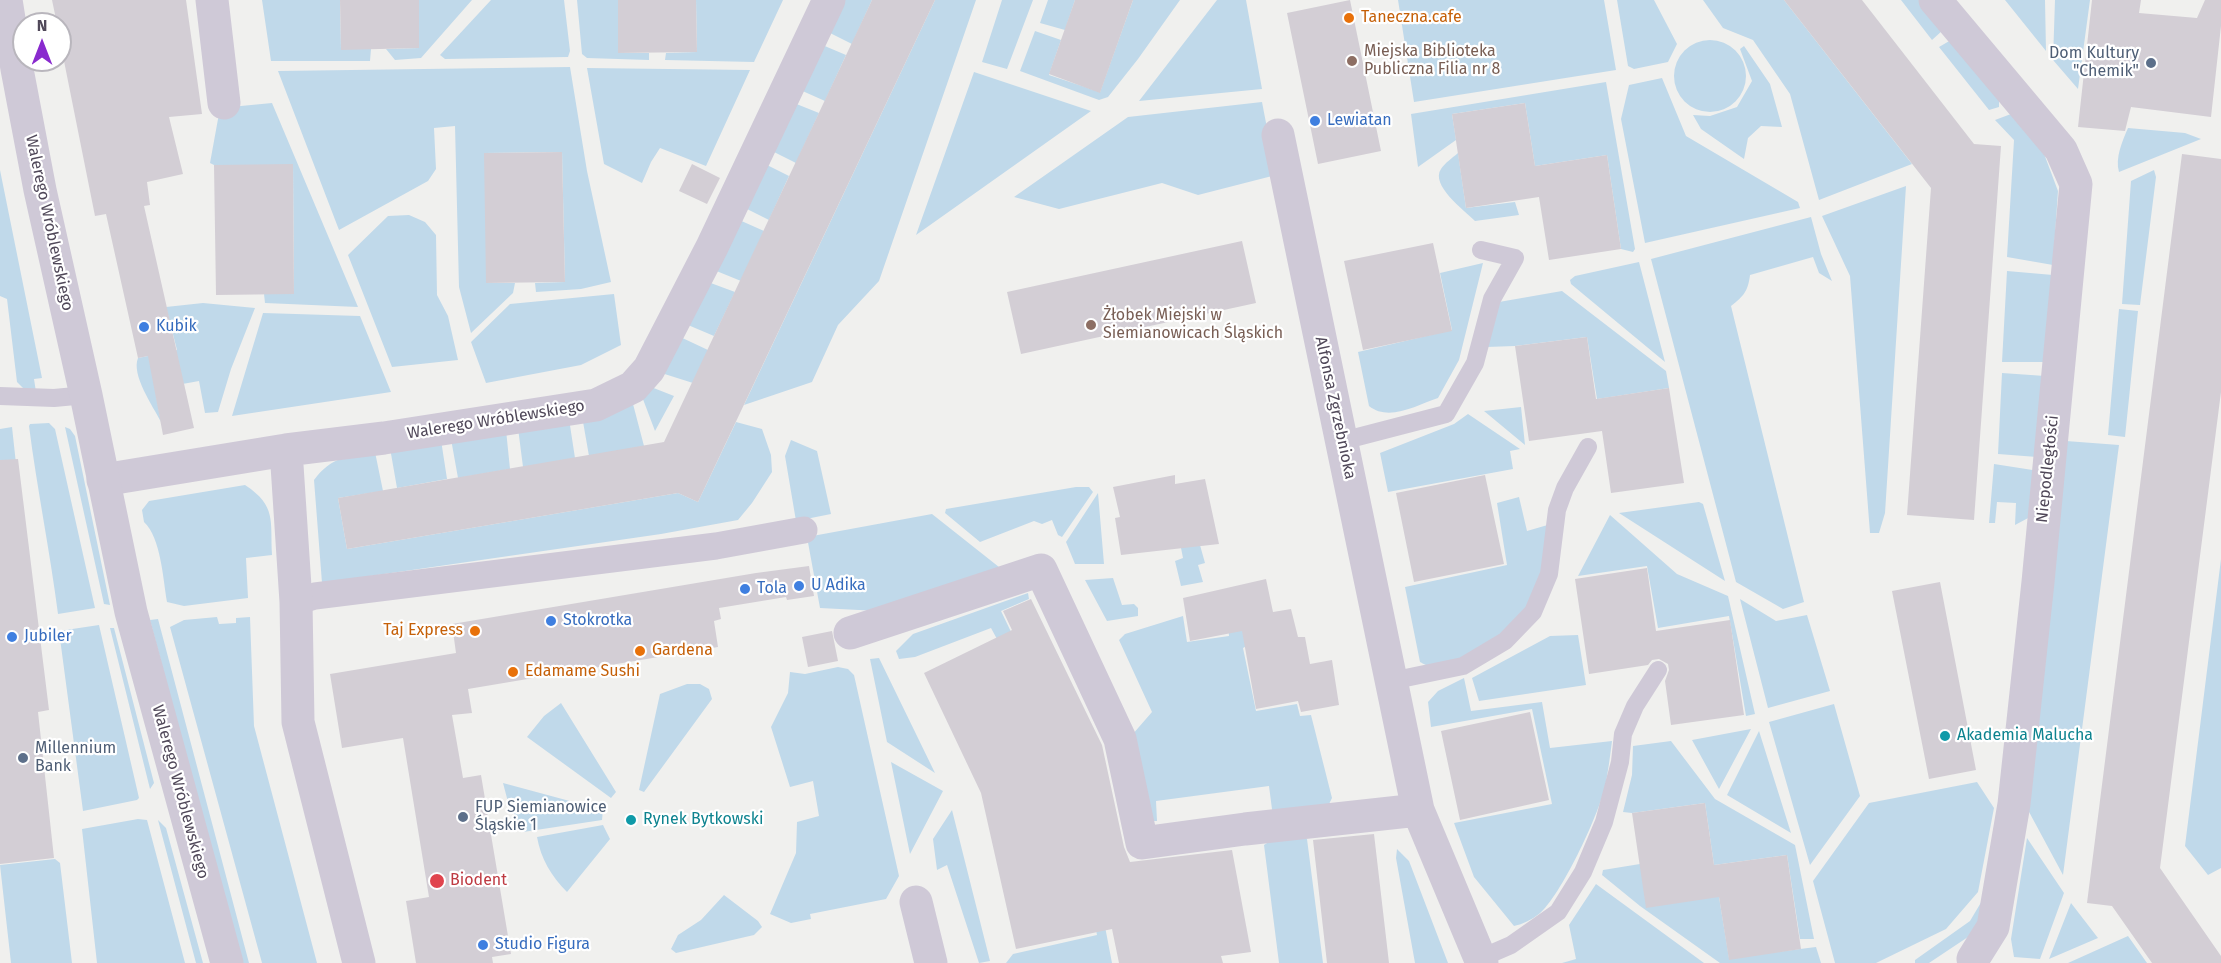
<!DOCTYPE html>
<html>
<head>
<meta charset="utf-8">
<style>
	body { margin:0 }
	#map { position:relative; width:2221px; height:963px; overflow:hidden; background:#f0f0ee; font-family:"Fira Sans",sans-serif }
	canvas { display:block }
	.north { position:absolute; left:12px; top:12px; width:60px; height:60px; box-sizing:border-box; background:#fff; border:2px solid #b9b6bd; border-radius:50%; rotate:0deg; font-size:16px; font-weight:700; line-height:24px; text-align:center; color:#504859 }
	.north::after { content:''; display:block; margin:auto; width:21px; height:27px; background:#892ace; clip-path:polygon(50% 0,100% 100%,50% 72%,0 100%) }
</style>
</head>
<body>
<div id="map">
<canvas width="2221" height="963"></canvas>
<div class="north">N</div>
</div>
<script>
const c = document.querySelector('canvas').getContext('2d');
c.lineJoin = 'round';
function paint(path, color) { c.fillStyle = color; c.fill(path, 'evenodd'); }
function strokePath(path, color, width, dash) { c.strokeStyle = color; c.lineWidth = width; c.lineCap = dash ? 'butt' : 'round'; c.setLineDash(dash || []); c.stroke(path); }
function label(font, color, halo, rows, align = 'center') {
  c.font = font + ' "Fira Sans",sans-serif'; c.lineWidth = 4.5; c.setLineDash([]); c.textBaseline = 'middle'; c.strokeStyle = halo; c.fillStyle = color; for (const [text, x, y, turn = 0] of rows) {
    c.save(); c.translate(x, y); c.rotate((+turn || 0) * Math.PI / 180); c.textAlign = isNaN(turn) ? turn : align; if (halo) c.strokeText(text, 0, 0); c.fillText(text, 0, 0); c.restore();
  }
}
paint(new Path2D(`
	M262,0h78l1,49h30l-1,12h-99z
	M419,0h53l-51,58 -26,2 -9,-11 33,-1z
	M491,0h73l6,51 -2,6 -123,2 -5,-4z
	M577,0h41v53h31v7l-62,-2 -5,-4z
	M696,0h87l-29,62 -89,-2 1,-7 31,-1z
	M841,0h31l-20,44 -26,-13z
	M935,0h41l-97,281 -41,44 -26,57 -68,23z
	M1002,0h31l-26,69 -25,-7z
	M1048,0h27l-10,30 -25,-7z
	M1133,0h47l-42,59 -30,38 -9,3 -79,-29 15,-40 26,9 -12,35 51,17z
	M1217,0h29l16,89 -123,12z
	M1398,0h206l12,70 -202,32z
	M1617,0h37l23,44 -9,18 -34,7 -6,-3z
	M1703,0h81l128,164 -93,36 -29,-106 -37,-54 -30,-12z
	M1901,0h18l24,30 -11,10z
	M2005,0h40l1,51z
	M2055,0h35l-12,89 -25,-29z
	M1674 76a36 36 0 1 1 72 0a36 36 0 1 1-72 0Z
	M1951,40l48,59v8l-10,3 -50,-63z
	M820,44l26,11 -21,46 -27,-12z
	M1744,46l26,38 12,43 -21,-1 -13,12 -4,21 -43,-30 -8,-14 17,1 27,-9 15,-26 -12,-32z
	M570,67l17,104 24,111 -30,7 -45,3 -1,-9 30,-1 -3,-130 -76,1 1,130h28l-2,10 -42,40 -12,-46 -4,-161 -21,2 2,41 -8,12 -89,49 -61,-159z
	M587,68l163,2 -44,96 -46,-18 -9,14 -9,21 -38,-19z
	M974,72l117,39 -175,124z
	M1662,78l24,58 112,66 2,6 -155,35 -24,-124 8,-34z
	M1606,82l29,167 -2,3 -12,-3 -14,-94 -72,11 -10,-63 -73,11 4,26 -38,27 -7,-53z
	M1262,102l14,73 -78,20 -36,-12 -103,26 -45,-12 114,-80z
	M272,103l86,204 -93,-4 -1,-9h30l-1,-129h-79l-4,-2 10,-55z
	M794,103l25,10 -23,50 -24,-12z
	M2011,114l32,37 15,40 -5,74 -46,-8 7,-117 -19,-20z
	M2128,128l57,5 16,6 -82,33c-4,-14 3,-30 9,-44z
	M1458,153l8,55 49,-6 4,13 -44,6c-11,-11 -45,-36 -34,-52 4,-6 11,-11 17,-16z
	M763,163l26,13 -20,44 -26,-13z
	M0,170l42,208 -8,1 2,13 -11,-2 -8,-8 -10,-83 -7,-3z
	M2154,170l2,7 -16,128 -18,-1 9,-123z
	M1906,186l-21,327 -6,20h-9l-20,-257 -28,-60z
	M409,215l16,7 11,13 1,60 11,21 10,44 -66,7 -44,-112 40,-39z
	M1811,217l10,37 11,27 -13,-8 -6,-16 -63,18c-2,16 -6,21 -19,31l73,296 -21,7 -47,-27 -85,-323z
	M737,219l27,12 -23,50 -27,-11z
	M1639,262l26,100 -94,-78 -1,-4 5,-4z
	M1483,263l-24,97 -21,38c-21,7 -49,24 -69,8l-11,-54 94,-22 -12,-57z
	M2007,271l46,4 -7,87h-44z
	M708,282l27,10 -21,44 -26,-11z
	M1562,291l104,80 3,17 -72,11 -10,-62 -72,9 -29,1 13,-45z
	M614,294l7,51 -40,20 -95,18 -15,-41 39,-38z
	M203,303l52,5 -24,61 -13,43 -13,1 -6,-32 -44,8 6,33c-8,-16 -30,-47 -23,-64l39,-8 -11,-43z
	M2119,309l19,2 -13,126 -17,-2z
	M263,313l97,3 31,76 -159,24z
	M676,335l32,15 -15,33 -38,-12z
	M2002,373l43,3 -8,81 -39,-3z
	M646,385l28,11 -19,35 -14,-37z
	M633,404l11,42 -55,10 -7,-40z
	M1521,407l4,38 -41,-34z
	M1468,414l52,35 -10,2 3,18 -125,23 -8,-39 74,-29z
	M569,419l6,39 -52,9 -5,-39z
	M736,422l26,7 9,26 1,17 -20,31 -14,17 -77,14 -339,49 -8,-103c17,-23 34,-24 61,-28l8,39 -45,7 9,51 331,-56 20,9z
	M49,423l6,6 40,179 -37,6c-8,-63 -21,-125 -29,-188l1,-2z
	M12,427l6,55 -18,-1v-52z
	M65,427l5,2 5,7 35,169 -6,-1z
	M506,430l4,39 -52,9 -7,-39z
	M441,440l6,39 -50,9 -7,-40z
	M791,440l26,11 14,63 -35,7 -11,-65z
	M2066,441l53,4 -56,430 -35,-65z
	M1994,464l45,7 -9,46 -15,8 1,-22 -19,-1 -2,21h-6z
	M245,485c32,21 25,36 27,70l-26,3 2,40 -64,8 -17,-4c-4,-23 -6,-64 -23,-80l-2,-12 7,-9z
	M1076,487h13l4,5 -31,45 -4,-2 -6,-15 -10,4 -8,-3 -54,21 -35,-29 1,-4z
	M1098,493l6,71h-29l-9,-22z
	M1519,497l8,34 24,-7c-5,29 -8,58 -22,85 -11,20 -72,60 -96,58 -4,0 -9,-3 -13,-5l-15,-75 102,-22 -10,-62z
	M1699,502l4,2 22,77 -106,-68z
	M932,514l72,57 -106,41 -78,-4 -13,-71z
	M1610,515l67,59 51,22 27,118 -9,2 -17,-100 -71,12 -11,-62 -69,10z
	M1198,538l7,25 -7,2 5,17 -22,4 -6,-25 8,-3 -3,-15z
	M2221,559v309l-13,7 -23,-29z
	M1113,578l9,27 12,-1 4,4v8l-31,5 -22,-41z
	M1028,593l1,6 -28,12 61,127 -12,-1 -59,-109 -76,29 -16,2 -3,-8 17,-17z
	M1740,599l36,22 31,-6 23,76 -62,17z
	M1183,616l4,26 42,-6 -1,-12 18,-3 4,23 -7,4 13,63 41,-7 3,12 11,-1 21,83 -5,10 -54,9 -4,-31 -113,15 1,20h-4l-21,-86 20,-23 -33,-72 6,-6z
	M217,617l2,7 17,-1v-5l14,-1 4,109 63,237h-55l-92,-336 14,-7z
	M158,619l91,344h-8l-91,-343z
	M99,625l40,173 -2,2 -54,11 -24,-180z
	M110,628h4l40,155 -4,6z
	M1578,635l8,50 -107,16 -7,-23 78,-42z
	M879,658l56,115 -48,-31 -17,-83z
	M838,667l10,2 6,6 45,201 -13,23 -76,15 1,5 -20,4 -21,-9 26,-61 1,-31 22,-6 -6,-35 -23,6 -19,-60 17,-34 2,-21 15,2z
	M1464,678l7,33 71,-9 8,46 62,-7c-2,16 -4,31 -7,46 -7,29 -44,109 -66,127 -8,6 -16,10 -25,12l-40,-49 -20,-54 98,-19 -20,-95 -101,18 -3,-25 10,-11z
	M687,684h13l9,5 3,10 -68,93 -5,-2 21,-96z
	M561,703l55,89 -5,6 -84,-61 17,-21z
	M1834,704l26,92 -50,69 -41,-143z
	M1751,729l-32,60 -27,-49z
	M1759,731l32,102 -64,-38z
	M1671,741l44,58 80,46 19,94h-14l-13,-84 -73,10 -9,-62 -73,10 -9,-1 9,-37 1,-29z
	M891,762l52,29 -33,63z
	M1977,782l17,26 -16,84 -32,37 -70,34h-41l-22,-82 56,-78z
	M503,783l100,27 -1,10 -79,12 -15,-30z
	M1066,786h12l34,177h-106l7,-9 84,-19z
	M952,810l38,151 -11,2 -32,-98 -10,5 -4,-31z
	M138,819l9,1 38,143h-88l-15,-134z
	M158,820l8,8 37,135h-7z
	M603,825l7,14 -43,53c-16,-16 -26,-33 -30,-55z
	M1276,837l31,2 16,124h-44l-15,-118z
	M2027,838l37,55 -24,66 -26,-2 -3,-18z
	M1397,849l12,12 39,102h-33l-19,-105z
	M55,859l5,4 12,100h-61l-11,-98z
	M1640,864l79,33 10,61 87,-11 5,16h-101l-80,-57 -38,-31 1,-5z
	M1596,884l108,79h-142l14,-4 -7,-34z
	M1986,894l-6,35 -51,34h-14v-3l55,-39z
	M724,895l34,26 4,6 -8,8 -78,18 -5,-4 7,-14 23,-15z
	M2071,903l27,35 -49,21z
	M2128,936l19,27h-79z`), '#c0d9ea');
paint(new Path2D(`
	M52,0h134l16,114 -33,3 14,57 -36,8 3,23 -6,1 50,222 -31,7 -15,-79 -10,2 -32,-144 -11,2 -35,-175v-17h-3z
	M340,0h79v48l-78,2z
	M618,0h78l1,52 -79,1z
	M872,0h63l-237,502 -20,-9 -331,56 -9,-51 326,-56z
	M1075,0h58l-33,93 -51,-19z
	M1350,0l31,151 -63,13 -31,-151z
	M1784,0h78l112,144 27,2 -27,374 -67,-5 24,-327z
	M2092,0h49l-2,13 58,5 8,-18h16v26l-10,91 -80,-10 -6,24 -47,-4z
	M1525,103l10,63 72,-11 14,94 -72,11 -10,-63 -73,11 -14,-94z
	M562,152l3,130 -79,1 -2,-130z
	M2182,154l39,5v233l-61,476 61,88v7h-69l-40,-57 -25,-3z
	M293,164l1,130 -78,1 -2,-130z
	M692,164l28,14 -13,26 -28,-13z
	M1242,241l14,62 -235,51 -14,-62z
	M1433,243l19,88 -89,19 -19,-89z
	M1587,337l9,62 73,-11 15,95 -73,10 -9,-62 -73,10 -14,-95z
	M18,459l31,251 -11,2 16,146 -54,6v-404z
	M1175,475v9l30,-5 14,65 -98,11 -6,-37 5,-1 -7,-30z
	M1485,475l19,89 -90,18 -18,-89z
	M809,566l5,30 -27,4 -1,-3 -67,11 2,11 -7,2 4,26 -250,42 4,24 -20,2 11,63 18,-3 30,179 -19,3 1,6h-77l-10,-62 23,-4 -26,-159 -61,10 -12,-74 126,-21 -4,-29 304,-51z
	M1647,568l9,63 74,-11 14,95 -73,10 -6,-44 4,-11 -1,-6 -9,-5 -7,1 -4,5 -59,9 -14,-95z
	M1266,579l7,33 18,-3 7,28h7l5,27 22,-4 7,45 -38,7 -3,-11 -42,8 -14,-78 -52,10 -7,-43z
	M1940,582l36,188 -47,9 -37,-188z
	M1031,599l71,146 22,102 6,15 102,-12 19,102 -30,4 2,7h-104l-7,-34 -96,20 -35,-156 -57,-120 88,-43 -9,-19z
	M832,631l6,30 -30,6 -6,-30z
	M1530,712l19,88 -89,20 -19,-89z
	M1705,803l9,62 73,-10 14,94 -72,11 -10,-63 -73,11 -14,-95z
	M1374,834l15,129h-62l-14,-123z`), '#d3ced5');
strokePath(new Path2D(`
	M0,396l54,2 32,-3
	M1342,441l104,-27 29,-51 17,-64 23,-41 -34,-8
	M1391,681l72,-15 42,-25 28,-29 16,-38 8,-64 8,-22 23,-41
	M1481,958l30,-13 47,-33 25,-40 21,-50 16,-60 3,-28 12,-28 23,-36`), '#cfc9d7', 18);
strokePath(new Path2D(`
	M296,602l19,-6 401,-50 88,-16`), '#cfc9d7', 27);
strokePath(new Path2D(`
	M212,0l12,103
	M1935,0l126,150 15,34 -38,398 -24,222 -21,123 -20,32
	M1278,135l140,675 64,153
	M286,450l10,152 2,120 61,241
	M103,480l183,-30 98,-12 212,-33 37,-18 16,-18 63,-122 117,-247
	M850,633l191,-63 79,169 22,104 103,-14 173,-19
	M916,902l15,61`), '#cfc9d7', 33);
strokePath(new Path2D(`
	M6,0l11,69 23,121 46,205 45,217 96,351`), '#cfc9d7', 33);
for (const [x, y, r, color] of [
	[1349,18,6,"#e8710a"],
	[1352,61,6,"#8d6e63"],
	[2151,63,6,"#5c6f8a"],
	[1315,121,6,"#3f7fe0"],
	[1091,325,6,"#8d6e63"],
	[144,327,6,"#3f7fe0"],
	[799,586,6,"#3f7fe0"],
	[745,589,6,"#3f7fe0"],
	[551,621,6,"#3f7fe0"],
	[475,631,6,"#e8710a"],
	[12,637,6,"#3f7fe0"],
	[640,651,6,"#e8710a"],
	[513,672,6,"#e8710a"],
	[1945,736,6,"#0f9aa8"],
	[23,758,6,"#5c6f8a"],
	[463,817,6,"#5c6f8a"],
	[631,820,6,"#0f9aa8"],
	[437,881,8,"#e0444e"],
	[483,945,6,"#3f7fe0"]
]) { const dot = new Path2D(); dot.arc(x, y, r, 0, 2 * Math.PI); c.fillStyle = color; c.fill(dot); strokePath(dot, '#fff', 2); }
label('16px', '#c56008', '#fff', [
	["Taneczna.cafe",1361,18],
	["Taj Express",463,631,"right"],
	["Gardena",652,651],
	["Edamame Sushi",525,672]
], 'left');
label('16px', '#785e54', '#fff', [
	["Miejska Biblioteka",1364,52],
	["Publiczna Filia nr 8",1364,70],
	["Żłobek Miejski w",1103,316],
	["Siemianowicach Śląskich",1103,334]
], 'left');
label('16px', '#4e5e75', '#fff', [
	["Dom Kultury",2139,54,"right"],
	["\"Chemik\"",2139,72,"right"],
	["Millennium",35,749],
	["Bank",35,767],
	["FUP Siemianowice",475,808],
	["Śląskie 1",475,826]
], 'left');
label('16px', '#366cbe', '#fff', [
	["Lewiatan",1327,121],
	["Kubik",156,327],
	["U Adika",811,586],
	["Tola",757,589],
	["Stokrotka",563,621],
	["Jubiler",24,637],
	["Studio Figura",495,945]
], 'left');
label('16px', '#504859', '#fff', [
	["Walerego Wróblewskiego",49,223,78],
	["Alfonsa Zgrzebnioka",1335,408,78],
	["Walerego Wróblewskiego",496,420,-9],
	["Niepodległości",2048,469,-84],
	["Walerego Wróblewskiego",180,792,75]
]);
label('16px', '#0d838f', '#fff', [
	["Akademia Malucha",1957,736],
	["Rynek Bytkowski",643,820]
], 'left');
label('16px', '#be3a42', '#fff', [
	["Biodent",450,881]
], 'left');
</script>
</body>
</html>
